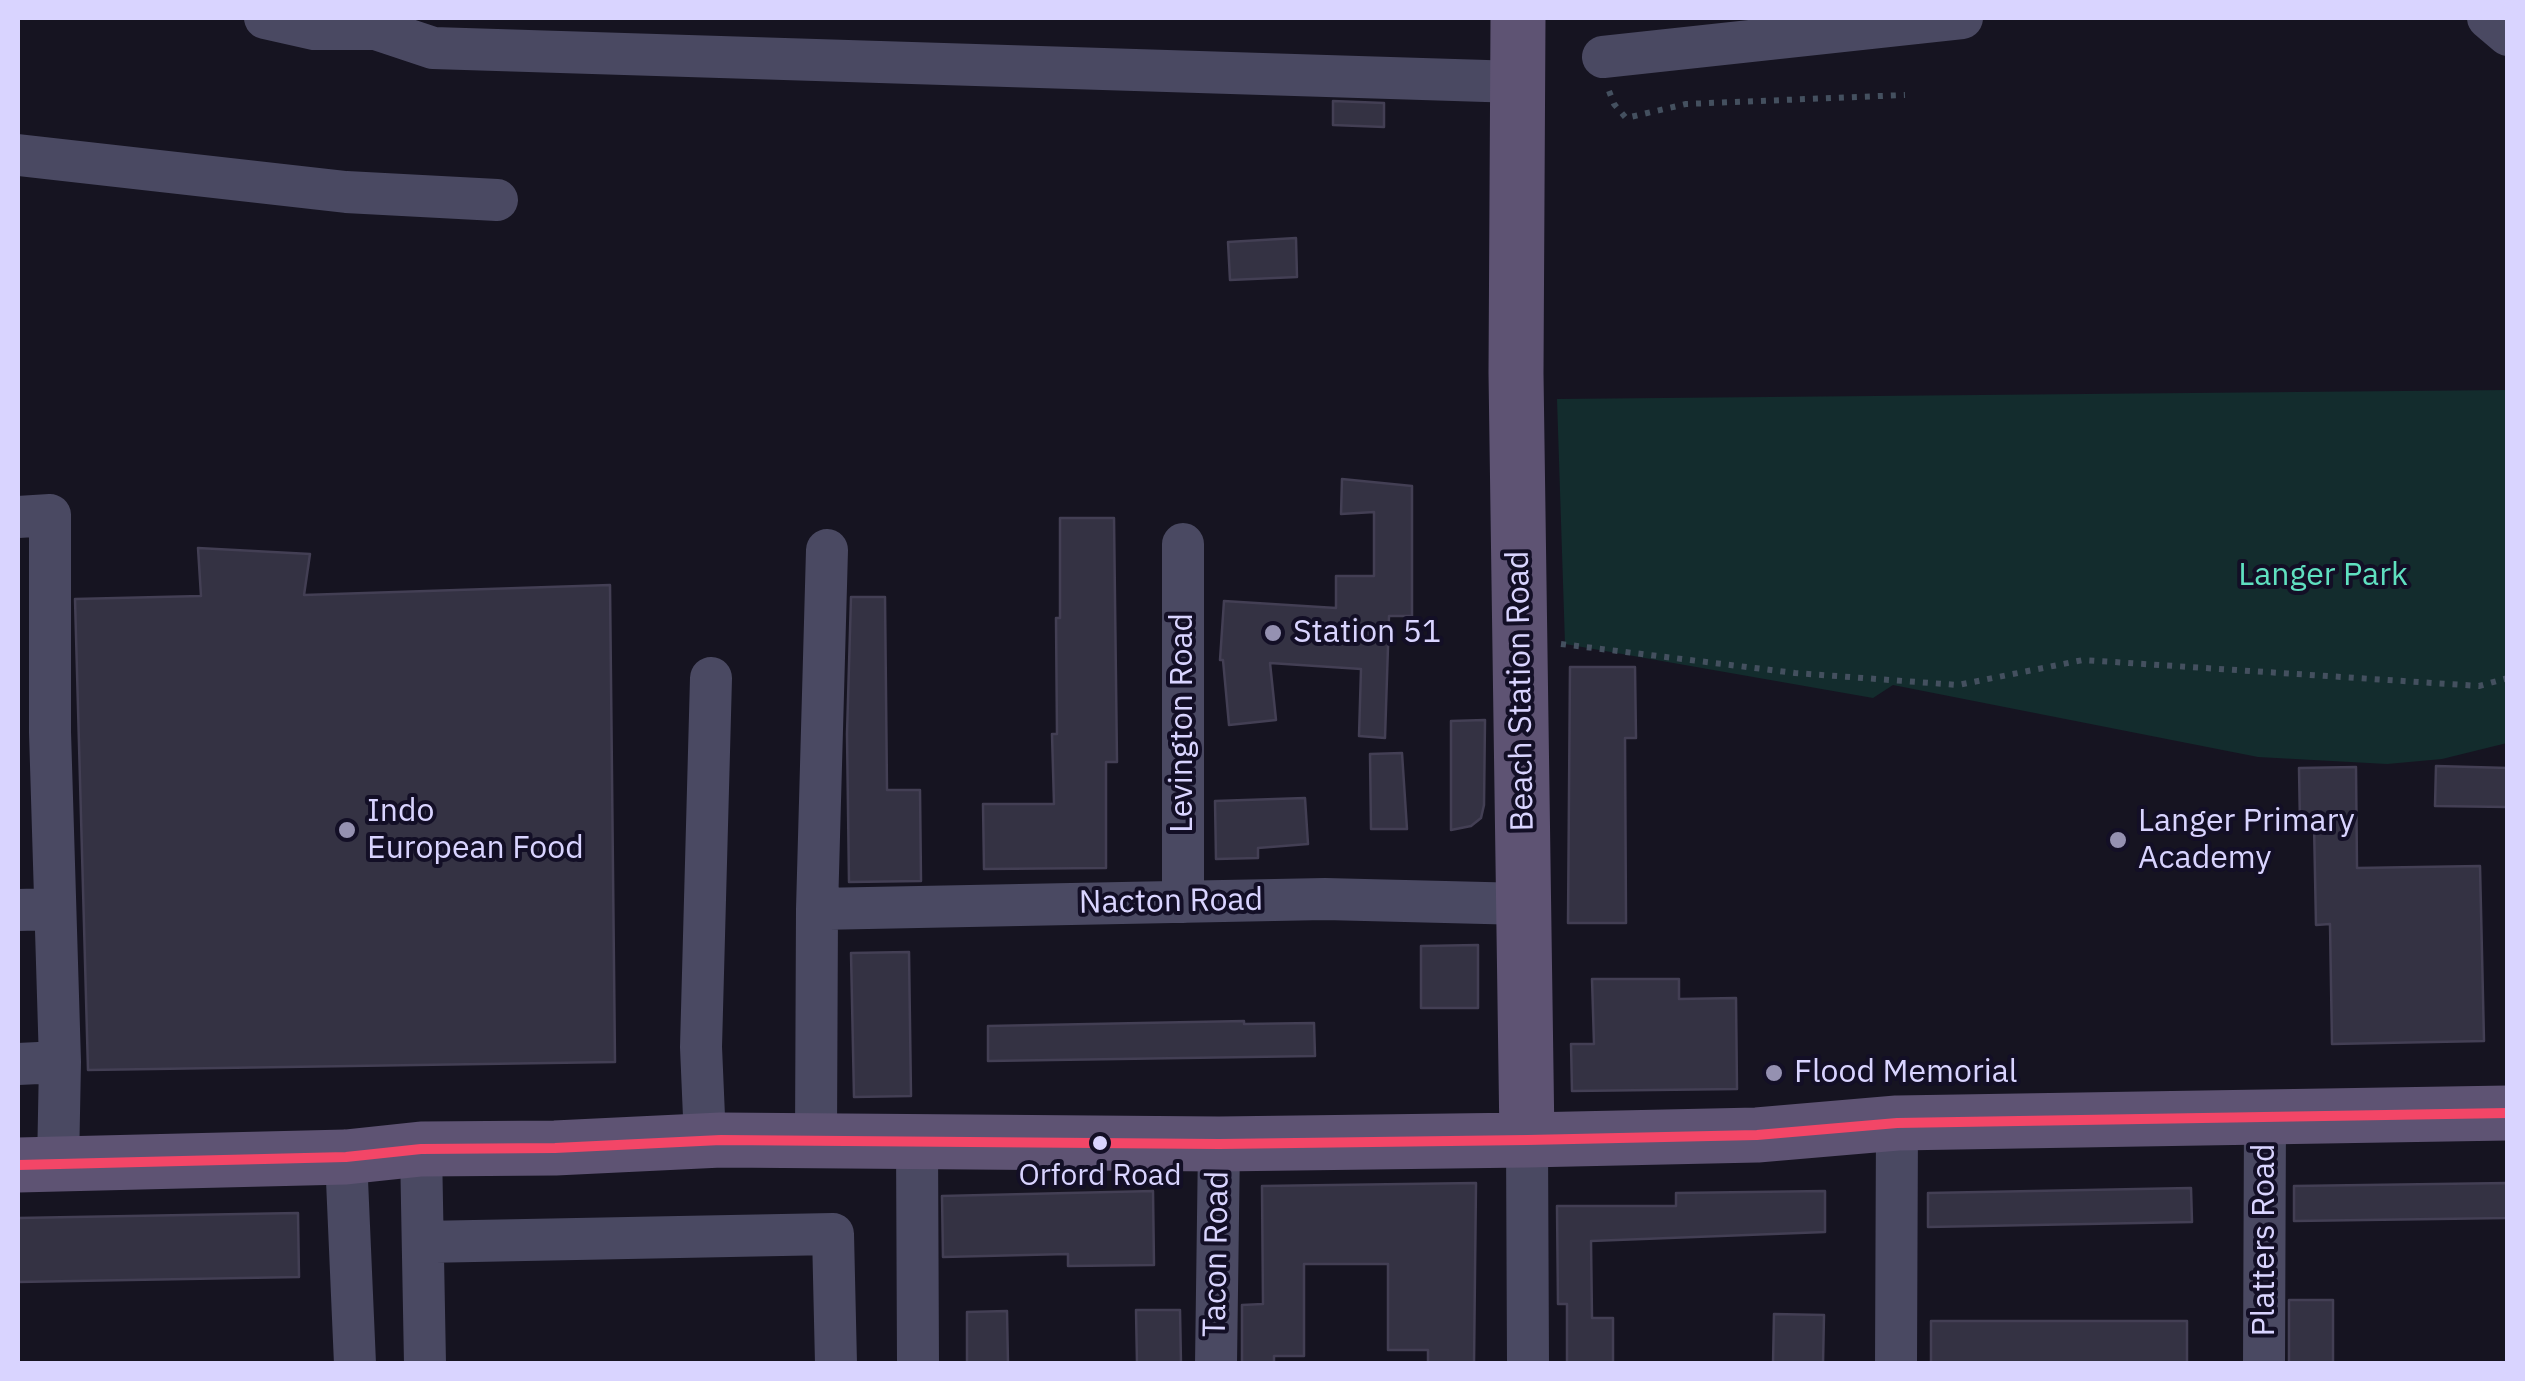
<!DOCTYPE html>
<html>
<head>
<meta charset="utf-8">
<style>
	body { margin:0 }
	#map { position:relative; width:2525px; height:1381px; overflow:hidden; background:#161421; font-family:"IBM Plex Sans",sans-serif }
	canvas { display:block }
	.frame { position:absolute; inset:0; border:20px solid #d9d4ff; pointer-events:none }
</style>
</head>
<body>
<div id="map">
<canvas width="2525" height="1381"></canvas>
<div class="frame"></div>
</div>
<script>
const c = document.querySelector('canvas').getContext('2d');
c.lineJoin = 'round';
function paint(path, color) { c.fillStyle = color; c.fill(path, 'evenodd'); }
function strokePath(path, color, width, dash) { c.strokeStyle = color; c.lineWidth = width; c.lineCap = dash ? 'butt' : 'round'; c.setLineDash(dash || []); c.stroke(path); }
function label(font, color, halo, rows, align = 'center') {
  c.font = font + ' "IBM Plex Sans",sans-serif'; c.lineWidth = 8; c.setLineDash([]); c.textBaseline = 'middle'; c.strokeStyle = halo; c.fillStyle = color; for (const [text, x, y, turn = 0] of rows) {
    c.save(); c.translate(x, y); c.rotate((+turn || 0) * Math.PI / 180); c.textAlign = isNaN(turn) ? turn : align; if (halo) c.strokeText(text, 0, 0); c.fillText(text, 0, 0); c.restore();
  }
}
paint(new Path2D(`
	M2507,390v353l-65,16 -55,5 -129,-7 -365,-72 -20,13 -308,-54 -8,-245z`), '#132c2d');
const building = new Path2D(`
	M1333,101l51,2v24l-51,-2z
	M1296,238l1,39 -67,3 -2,-38z
	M1342,479l70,7v130h-23l-4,122 -26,-2 2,-67 -91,-6 6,57 -47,5 -6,-65h-3l4,-59 112,7v-32h38v-64l-33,2z
	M1060,518h54l3,244h-11v106l-122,1 -1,-65h71l-2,-70h5l-1,-116h4z
	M198,548l112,6 -6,41 306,-10 5,477 -527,8 -13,-471 126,-3z
	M851,597h34l2,193h33l1,91 -72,1 -2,-148z
	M1570,667h65l1,71h-11l1,185h-58z
	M1485,720l-1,85 -3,13 -10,8 -20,4v-109z
	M1402,753l5,76h-36l-1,-75z
	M2436,766l72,2v39l-73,-1z
	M2356,767l1,101 123,-2 4,175 -152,3 -2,-120 -14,1 -2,-101 -14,1 -1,-57z
	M1305,798l3,46 -50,4v10l-42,1 -1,-58z
	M1478,945v63h-57v-62z
	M909,952l2,144 -57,1 -3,-144z
	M1592,979h87v20l57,-1 1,91 -165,2 -1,-47h23z
	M1244,1021v3l70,-1 1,33 -327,5v-35z
	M1476,1183l-2,181h-46v-14h-40v-86h-84v92h-30v8h-32v-59l21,-1 -1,-118z
	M2508,1183v35l-214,3v-35z
	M2191,1188l1,34 -264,5v-34z
	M1153,1191l1,74 -86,1v-12l-125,3 -1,-61z
	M1825,1191v41l-234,9 1,77h21v46h-46v-60h-9l-1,-98h119v-13z
	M298,1213l1,64 -281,5v-64z
	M2289,1300h44v64h-44z
	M1136,1310h44l1,54h-44z
	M1007,1311l1,53h-41v-52z
	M1774,1314l50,1 -1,49h-50z
	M1931,1321h256v43h-256z`);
paint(building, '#343243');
strokePath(building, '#433f54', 2.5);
strokePath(new Path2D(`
	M1609,91l5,13 12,14 60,-14 219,-9
	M1561,644l234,29 163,12 125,-25 396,26 29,-8`), '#44505f', 6, [5, 8]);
strokePath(new Path2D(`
	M265,18l49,11h62l57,19 1085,34
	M2488,18l20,17
	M1603,57l359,-39
	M18,155l328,37 151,8
	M18,517l32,-2v217l10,330 -2,103
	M1183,544v358
	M817,909l508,-10 200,5
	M18,910l37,-1
	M18,1064l42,-2
	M816,1138l1,-229 10,-359
	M705,1140l-4,-93 10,-369
	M917,1140l1,224
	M1527,1140l1,224
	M421,1149l4,215
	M346,1157l9,207
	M423,1242l410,-8 3,130
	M1216,1364l3,-220
	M1896,1364l1,-241
	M2264,1364l1,-248`), '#4a4962', 42);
strokePath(new Path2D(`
	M1518,18l-2,355 11,767
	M18,1165l328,-8 75,-8 134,-1 166,-8 498,4 308,-4 230,-5 140,-12 611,-10`), '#5e5373', 55);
strokePath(new Path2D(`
	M18,1165l328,-8 75,-8 134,-1 166,-8 498,4 308,-4 230,-5 140,-12 611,-10`), '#f34667', 10);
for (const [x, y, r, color] of [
	[1273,633,10,"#9591b1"],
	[347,830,10,"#9591b1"],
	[2118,840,10,"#9591b1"],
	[1774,1073,10,"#9591b1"],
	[1100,1143,9,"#d9d4ff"]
]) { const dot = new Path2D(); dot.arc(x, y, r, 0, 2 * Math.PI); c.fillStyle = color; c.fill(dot); strokePath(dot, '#130f26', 4); }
label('30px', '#d9d4ff', '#130f26', [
	["Orford Road",1100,1176]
]);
label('32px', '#5fe0c0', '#130f26', [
	["Langer Park",2323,576]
]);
label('32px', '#d9d4ff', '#130f26', [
	["Station 51",1293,633],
	["Indo",367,812],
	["European Food",367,849],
	["Langer Primary",2138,822],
	["Academy",2138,859],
	["Flood Memorial",1794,1073]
], 'left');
label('32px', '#d9d4ff', '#130f26', [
	["Beach Station Road",1521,691,-91],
	["Levington Road",1183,723,-90],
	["Nacton Road",1171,902,-1],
	["Platters Road",2265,1240,-90],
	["Tacon Road",1217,1254,-89]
]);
</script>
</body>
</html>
